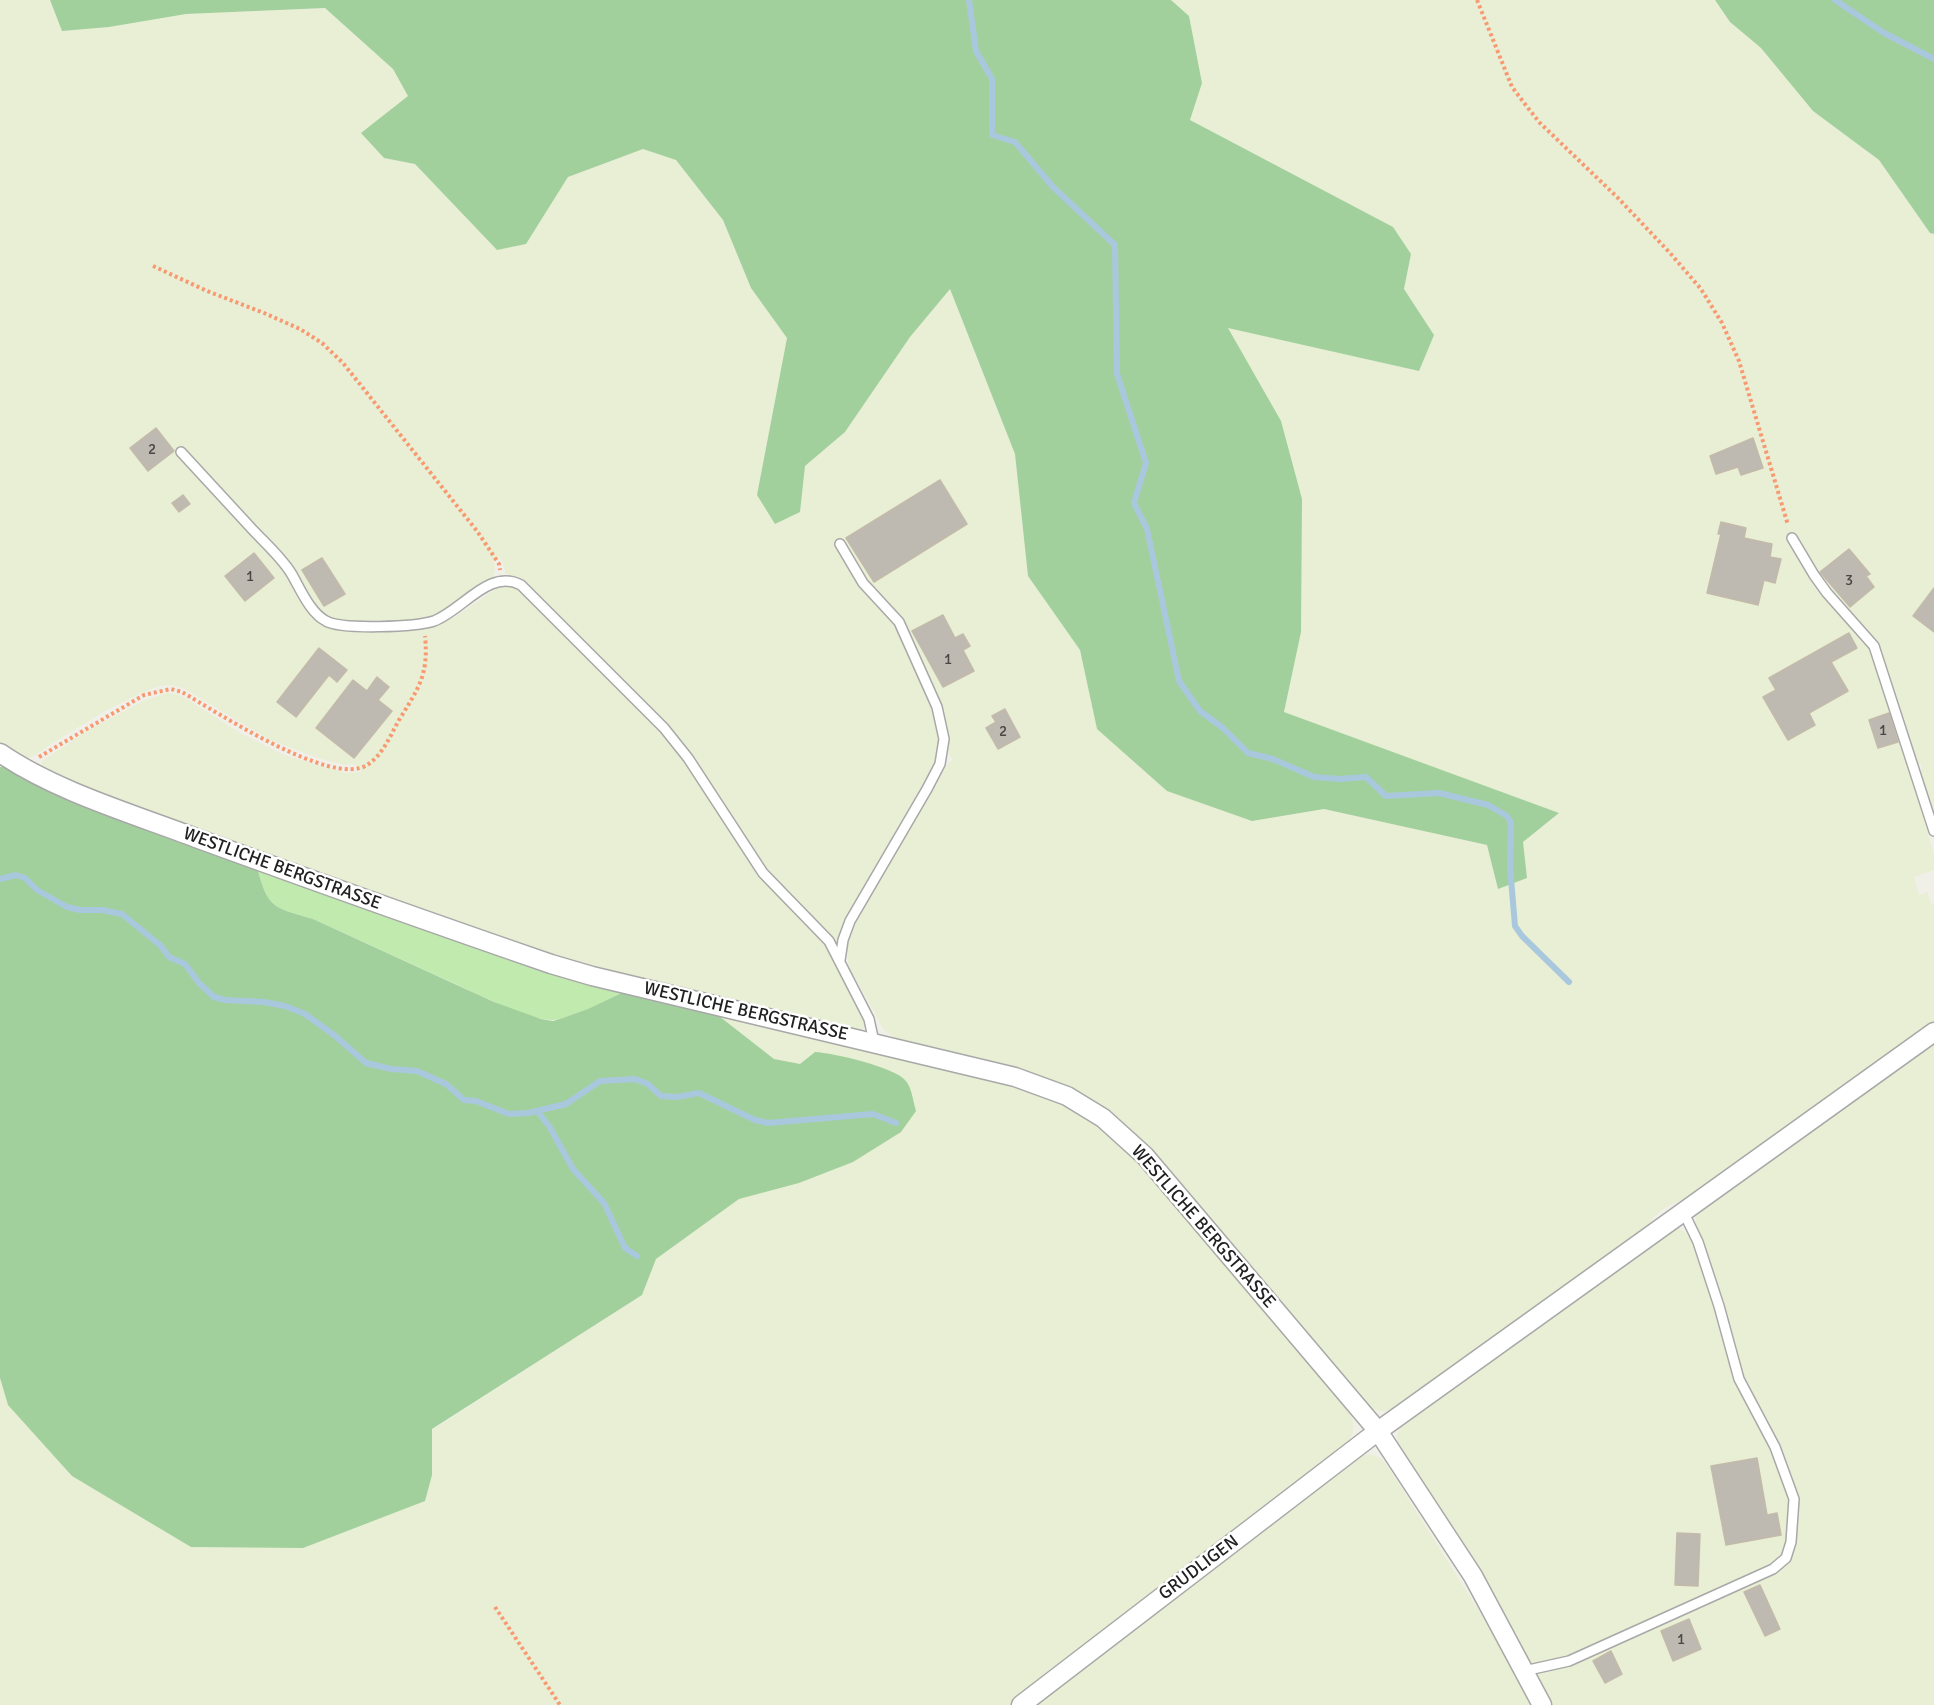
<!DOCTYPE html>
<html>
<head>
<meta charset="utf-8">
<style>
	body { margin:0 }
	canvas { display:block; background:#f1f0e8 }
</style>
</head>
<body>
<canvas width="1934" height="1705"></canvas>
<script>
const c = document.querySelector('canvas').getContext('2d');
c.lineJoin = 'round';
function paint(path, color) { c.fillStyle = color; c.fill(path, 'evenodd'); }
function strokePath(path, color, width, dash) { c.strokeStyle = color; c.lineWidth = width; c.lineCap = dash ? 'butt' : 'round'; c.setLineDash(dash || []); c.stroke(path); }
function label(font, color, halo, rows, align = 'center') {
  c.font = font + ' Signika,sans-serif'; c.lineWidth = 5; c.setLineDash([]); c.textBaseline = 'middle'; c.strokeStyle = halo; c.fillStyle = color; for (const [text, x, y, turn = 0] of rows) {
    c.save(); c.translate(x, y); c.rotate((+turn || 0) * Math.PI / 180); c.textAlign = isNaN(turn) ? turn : align; if (halo) c.strokeText(text, 0, 0); c.fillText(text, 0, 0); c.restore();
  }
}
paint(new Path2D(`
	M0,0h50l12,31 47,-4 77,-13 139,-6 68,61 15,27 -46,37 22,25 31,6 82,86 29,-6 42,-67 75,-28 33,11 47,60 28,68 36,50 -30,157 43,17 5,-46 40,-34 65,-95 40,-48 65,165 13,122 52,74 17,79 155,92 72,-12 163,36 11,44 25,-47 36,-29 -275,-101 17,-80 -51,-263 -23,-42 191,44 16,-36 -30,-46 7,-35 -18,-27 -203,-107 12,-37 -13,-67 -18,-16h544l15,22 31,26 52,63 66,49 51,73 4,1v584l-13,-45v-10l-12,6 25,85v16l-20,7 5,18 8,-3 4,12 3,-1v123l-245,171 -23,10 -12,10 -11,15 -241,173 -12,5 -9,1 -9,-2 -182,-212 -80,-84 -23,-16 -46,-20 -136,-35 -10,-4 -11,-8 -36,-65 -1,-18 12,-33 89,-150 5,-4 -13,-20 -5,27 -16,30 -67,112 -15,33 -69,-72 -18,-24 -62,-97 -38,-42 -123,-124 -8,-6 -13,-3 -5,-16 -8,3 2,6 -2,11 -51,36 2,8 11,-5 42,-29 15,-2 10,4 147,149 27,37 44,70 82,92 11,18 33,67 -1,5 -3,1h-10l-250,-59 -84,-25 -437,-157 -39,-20v-7l45,-30 56,-30 24,-8 10,1 10,5 53,34 44,22 62,18 16,-1 -9,-8 -9,1 -26,-7 -50,-19 -85,-51 -13,-3 -11,1 -18,7 -36,18 -54,33 -15,11 -10,4 -26,-13z
	M710,1009l278,67 68,21 32,19 26,21 40,39 178,208 16,26 5,11v12l-4,7 -263,205 -36,24 -39,36h-1011v-327l8,27 424,70v-45l210,-135 14,-36 83,-60 60,-16 54,-21 42,-90 -29,-8 -60,-5 -6,5h-8l-18,-5z
	M1934,1040v665h-385l-151,-257 -1,-14 4,-9 271,-197h7l9,7 11,21 7,-2 -11,-30 2,-17z
	M1366,1455h8l8,4 8,11 94,149 49,86h-505l329,-248z`), '#e8efd4');
paint(new Path2D(`
	M257,867l371,123c-19,9 -58,31 -77,30 -24,-1 -68,-23 -91,-34 -49,-22 -98,-45 -147,-67 -40,-12 -45,-10 -56,-52z`), '#c1eaaf');
paint(new Path2D(`
	M50,0h1121l18,16 13,67 -12,37 203,107 18,27 -7,35 30,46 -15,36 -191,-43 53,93 21,78 -1,133 -17,80 275,101 -36,29 4,36 -29,11 -11,-44 -163,-36 -72,12 -85,-30 -70,-62 -17,-79 -52,-74 -13,-122 -65,-165 -40,48 -65,95 -40,34 -5,46 -25,12 -18,-29 30,-157 -36,-50 -28,-68 -47,-60 -33,-11 -75,28 -42,67 -29,6 -82,-86 -31,-6 -23,-25 47,-37 -15,-27 -68,-61 -139,6 -77,13 -47,4z
	M1715,0h219v234l-4,-1 -51,-73 -66,-49 -52,-63 -31,-26z
	M0,767h8l249,100c11,42 16,40 56,52l181,83 47,17 12,2 10,-3 25,-9 40,-19 82,19 64,50 26,5 15,-12c18,1 79,15 90,28 7,7 8,22 11,31l-15,21 -48,30 -54,21 -60,16 -83,60 -14,36 -210,134v46l-7,26 -122,47 -112,-1 -119,-71 -64,-71 -8,-27z`), '#a2d09d');
strokePath(new Path2D(`
	M969,0l7,51 16,28v56l23,7 38,45 62,58 2,129 29,89 -12,40 13,26 32,152 21,30 23,17 25,25 25,6 41,18 26,2 26,-2 20,19 53,-3 49,12 19,11 4,7 -1,44 5,59 7,10 47,46
	M1835,0l49,33 50,26
	M0,879l16,-4 9,3 12,12 30,17 13,3h22l20,4 39,32 8,11 16,7 14,19 15,14 11,3 39,2 21,4 20,8 29,21 32,28 25,6 26,2 29,13 18,16 12,1 33,13 19,-1 38,-9 34,-23 35,-2 13,5 13,12 16,1 22,-4 56,27 13,3 105,-9 23,9
	M537,1111l12,15 24,43 31,34 21,45 12,8`), '#a9c8de', 6);
const building = new Path2D(`
	M156,428l18,23 -26,20 -18,-23z
	M1753,438l10,30 -22,7 -3,-8 -22,7 -6,-18z
	M940,480l27,44 -93,58 -28,-44z
	M183,495l7,9 -11,8 -7,-9z
	M1721,522l25,6 -2,10 28,6 -2,13 11,2 -6,24 -11,-3 -6,25 -51,-12 14,-59h-3z
	M1849,549l21,25 -4,2 8,11 -24,20 -30,-35z
	M254,553l20,25 -29,23 -20,-25z
	M322,558l23,36 -21,12 -22,-36z
	M1934,588v44l-21,-16z
	M943,615l12,23 8,-4 7,12 -7,4 11,21 -31,16 -31,-56z
	M1849,633l8,15 -26,14 17,29 -39,22 6,12 -27,15 -25,-43 13,-7 -7,-12z
	M319,648l28,22 -10,12 -8,-7 -33,42 -19,-15z
	M377,677l12,10 -11,13 14,11 -38,47 -38,-30 37,-48 14,11z
	M1005,709l15,28 -22,12 -12,-21 10,-6 -4,-6z
	M1889,713l9,29 -20,6 -9,-28z
	M1757,1458l10,57 10,-2 4,22 -55,10 -15,-79z
	M1677,1533l23,1 -2,52 -23,-1z
	M1760,1585l20,44 -15,7 -21,-44z
	M1689,1619l12,30 -28,12 -12,-30z
	M1611,1651l11,23 -17,9 -12,-22z`);
paint(building, '#beb9b1');
strokePath(building, '#c3baaa', 1.5);
const lane = new Path2D(`
	M181,452c24,26 47,51 71,77 13,14 29,28 39,44 9,15 19,40 35,48 16,9 90,6 108,0 29,-11 55,-53 87,-36l143,143 24,30 75,115 66,68 40,78 5,23
	M1792,538l22,37 13,18 47,53 60,185
	M840,960l3,-20 7,-19 77,-132 13,-25 4,-25 -7,-32 -38,-85 -36,-39 -23,-39
	M1524,1671l45,-10 204,-92 13,-11 5,-16 3,-43 -19,-52 -36,-68 -20,-73 -21,-64 -15,-31`);
const street = new Path2D(`
	M0,753c55,38 133,61 196,85 118,43 236,85 355,126l41,12 423,101 52,19 36,22 42,38 233,275 95,145 69,129
	M1021,1705l357,-274 556,-399`);
strokePath(lane, '#a8a8a8', 12);
strokePath(street, '#a8a8a8', 21);
strokePath(new Path2D(`
	M1477,0l35,87 16,21 12,15 78,75 52,55 31,36 21,34 17,38 49,164
	M153,266l54,25 57,22 36,16 22,14 21,20 134,168 22,33 1,6
	M39,757l105,-62 27,-6 11,3c33,19 150,96 185,73 16,-10 23,-29 32,-45 19,-31 30,-45 26,-84
	M495,1607l65,98`), '#f89972', 4, [3, 3]);
strokePath(lane, '#fff', 9);
strokePath(street, '#fff', 18);
label('15px', '#484745', null, [
	["2",152,450],
	["1",250,577],
	["3",1849,581],
	["1",948,660],
	["1",1883,731],
	["2",1003,732],
	["1",1681,1640]
]);
label('18px', '#212121', '#fff', [
	["WESTLICHE BERGSTRASSE",282,869,20],
	["WESTLICHE BERGSTRASSE",746,1012,13],
	["WESTLICHE BERGSTRASSE",1203,1227,49],
	["GRUDLIGEN",1199,1568,-37]
]);
</script>
</body>
</html>
